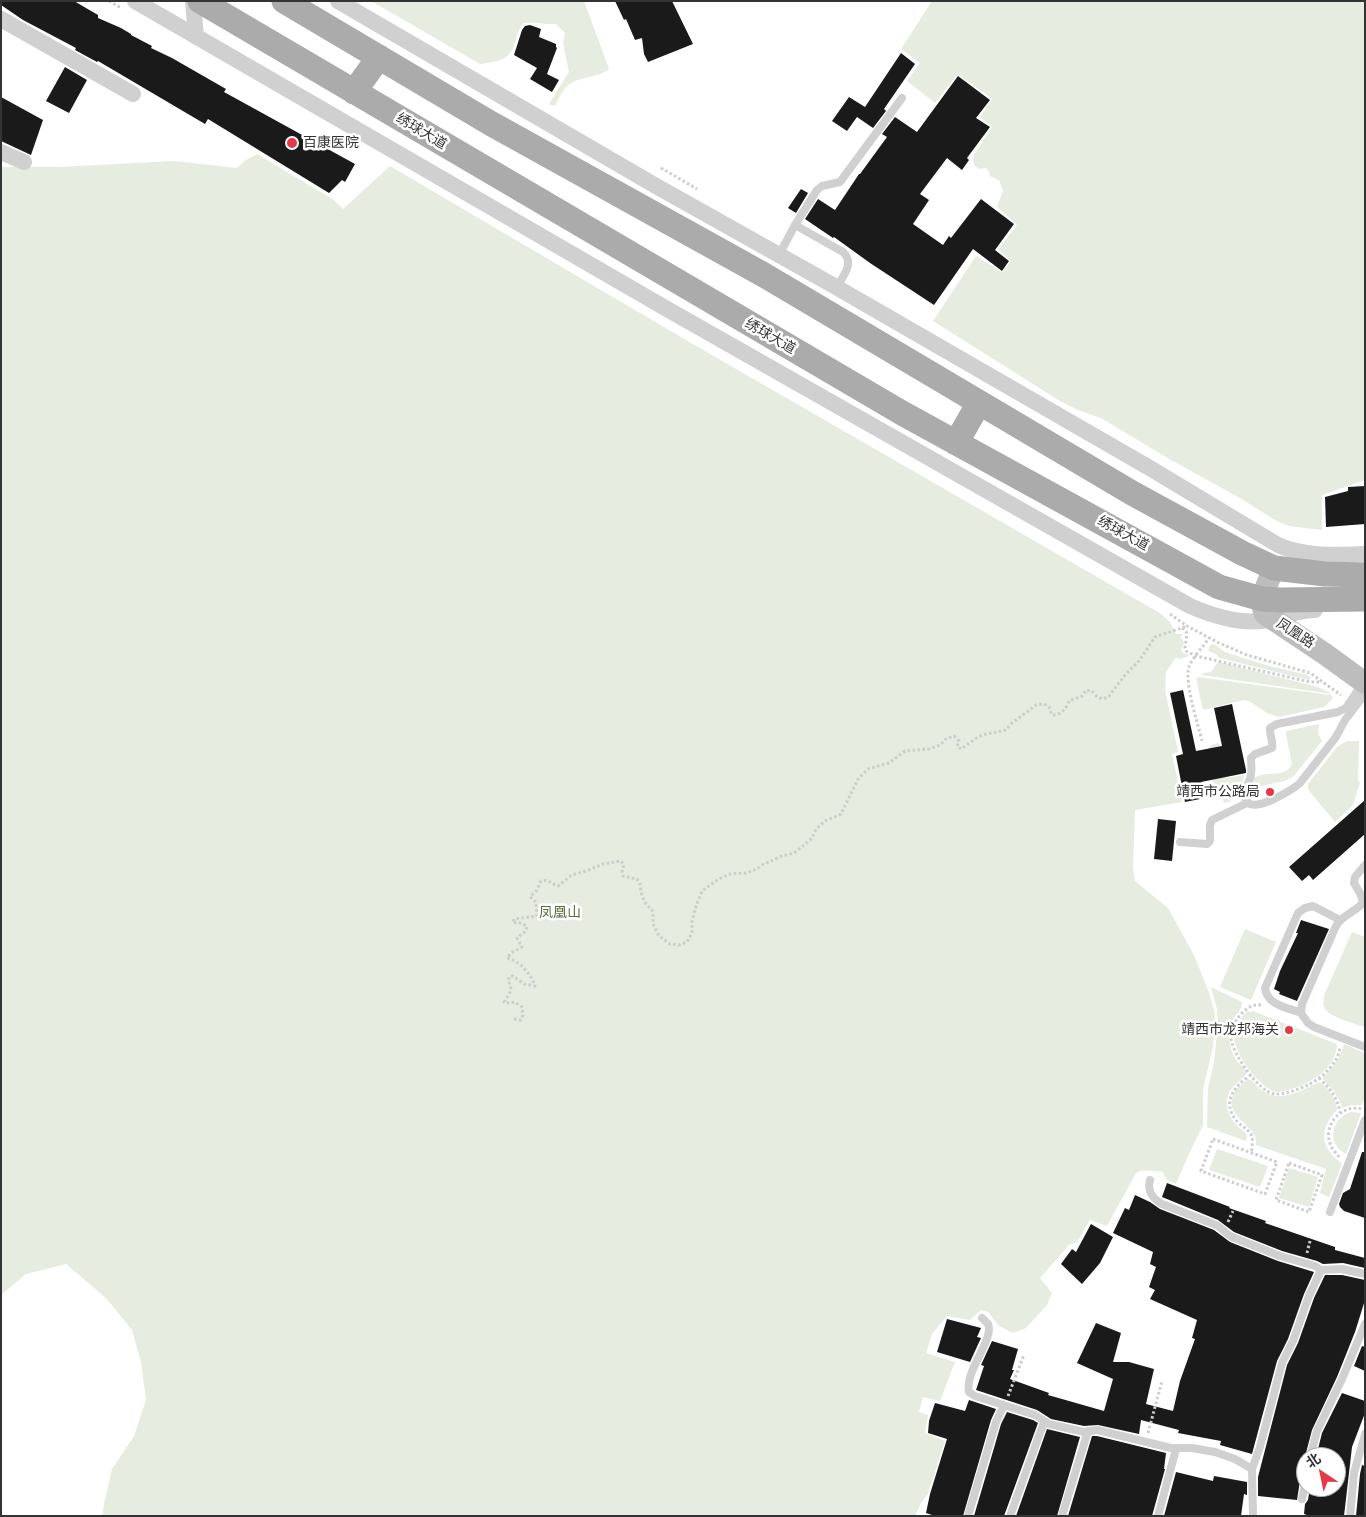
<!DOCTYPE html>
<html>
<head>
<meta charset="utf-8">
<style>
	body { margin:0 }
	#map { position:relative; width:1366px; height:1517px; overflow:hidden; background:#fff; font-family:Roboto,"Noto Sans SC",sans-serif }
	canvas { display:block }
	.frame { position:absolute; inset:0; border:2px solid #333; pointer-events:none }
	.north { position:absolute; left:1296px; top:1447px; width:50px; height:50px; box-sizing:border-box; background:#fff; border:1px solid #adadad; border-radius:50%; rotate:326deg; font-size:14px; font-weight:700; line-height:20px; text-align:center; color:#333 }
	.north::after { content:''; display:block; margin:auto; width:18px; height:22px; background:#e63946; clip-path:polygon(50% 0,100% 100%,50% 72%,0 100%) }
</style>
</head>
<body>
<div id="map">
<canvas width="1366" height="1517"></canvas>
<div class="frame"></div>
<div class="north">北</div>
</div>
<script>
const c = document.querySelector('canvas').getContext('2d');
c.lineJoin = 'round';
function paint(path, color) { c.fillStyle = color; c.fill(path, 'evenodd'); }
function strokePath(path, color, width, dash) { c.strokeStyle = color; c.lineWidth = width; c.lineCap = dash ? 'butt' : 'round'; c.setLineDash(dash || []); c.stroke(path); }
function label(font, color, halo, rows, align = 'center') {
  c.font = font + ' Roboto,"Noto Sans SC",sans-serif'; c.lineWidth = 5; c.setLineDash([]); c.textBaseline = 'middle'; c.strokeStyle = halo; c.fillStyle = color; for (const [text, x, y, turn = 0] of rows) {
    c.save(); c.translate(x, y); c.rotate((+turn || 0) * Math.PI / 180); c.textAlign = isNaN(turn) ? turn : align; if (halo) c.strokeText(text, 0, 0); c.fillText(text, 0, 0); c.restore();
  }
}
paint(new Path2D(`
	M371,1h213l25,68c-11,9 -26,7 -38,14 -8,5 -12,15 -16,23l-6,-2 20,-32 -6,-29 2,-10 -9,-9c-12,1 -22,-3 -33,-1 -7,10 -7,23 -13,30 -6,9 -20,9 -30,11z
	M932,1h433v479l-43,15v35l-33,-4 -14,-6 -35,-22 -69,-38 -70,-42 -23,-8 -18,-9 -127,-80 43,-65 26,16 9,-11 -13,-12 19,-24 -20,-18 6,-16 -4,-11 -9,-4 -1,-4 -3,-4 -7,1 -4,-3 -2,-6 1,-5 18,-28 -12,-10 12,-18 -34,-25 -23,29 -28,-22 13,-18 -19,-14z
	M257,154l77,46 9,9 47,-43 301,177 453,261c14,8 27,14 32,30h7l-2,3 3,6 -3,7 2,3 6,2 -2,2 -8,2 -3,-2 -10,15 -1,18 13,62 -6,2 10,48 -47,8 -2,58 2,13 33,27 26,47 14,35 7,23 -2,33 -10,44v35l-15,31 -12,28 -9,-4 -5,-9c-9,1 -17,-3 -26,2l-29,53 -17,-6 -13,22 -8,3 -29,33 12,15 -5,12 -21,23 -13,5 -14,-7 -11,-14 -7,-2 -11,10 -23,-4 -15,18 -6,19 29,9 -15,39 -17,-4 -4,15 9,3 -3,18 20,8 -17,53 -6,7 -7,15h-813l2,-12 8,-35 22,-33 12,-36 -5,-38 -9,-32 -26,-32 -40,-34 -40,10 -25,21v-1128h60l113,-6 63,7 9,-8z
	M1214,644l11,8 44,14 39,9 3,3 -2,2 -4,-1 -86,-21 -3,-4 -8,-3 2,-6z
	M1219,662l99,25 14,7 -131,-19 3,-2 7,-1 6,-9z
	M1198,677l125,17 8,1 2,3 -9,9 -45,10 -12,-4 -18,-12 -6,-1 -40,10 -7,-32z
	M1319,724l-1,9 4,8 -29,36 -9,4 -22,5h-4l-4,-2 -1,-5c12,-10 32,1 39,-15l-6,-30v-3z
	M1347,741h12l-1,39 2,3 -7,22 -18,17 -25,-30 -2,-4v-4l29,-37z
	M1219,743l7,35 18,-3c-1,11 -8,27 -20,28l-3,-10 -9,-13 -6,-29 5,-6z
	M1245,929l31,13 -25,58 -31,-13z
	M1352,932l13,5v90c-10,-3 -35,-10 -40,-18 -3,-5 -1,-11 0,-16z
	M1211,987l31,15c0,9 -8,13 -10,21 -5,12 -3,27 5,38 3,4 8,6 10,12 -4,6 -10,9 -14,14 -10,11 -7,27 3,37 3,4 8,6 11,11l-1,6 -39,-14 1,-39 6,-26 4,-39 -1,-14z
	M1253,1011l84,33c-1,24 -25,39 -46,45 -5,2 -10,3 -15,3 -17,-4 -43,-40 -42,-57 1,-9 6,-16 12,-23z
	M1344,1044l21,9v44l-3,8h-10l-10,3c-3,-13 -12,-21 -20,-30 10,-10 19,-20 22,-34z
	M1248,1079c7,2 9,9 15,12 18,13 40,-2 57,-9 8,6 17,17 17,28 -10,10 -18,26 -9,39 3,6 9,10 14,15l-13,33 -9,-4 6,-24 -70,-24c3,-21 -34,-26 -22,-52 2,-5 10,-10 14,-14z
	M1351,1112l10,1 -15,41c-20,-10 -15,-36 5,-42z
	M1217,1149l51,17 -8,21 -51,-17z
	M1289,1168l29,9 -9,30 -30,-9z`), '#e6ecdf');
paint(new Path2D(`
	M1,1h73l24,14v3l23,10 10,6v1l21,11 -1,2 21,10 54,31 -2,3 131,72 -10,18 -3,-2 -13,13 -121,-74 -3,5 -107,-63 -1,1 -22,-12 1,-2 -53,-28 -22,-15z
	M615,1h57l21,43 -45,18 -4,-8 -2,-16 -7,2 -9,-21 -2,1z
	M530,25l11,4 -2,8 17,7v3l1,1 -10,26 12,6 -7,12 -22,-13 7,-11 -23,-13 8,-25 3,-4z
	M901,53l14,11 -31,45 2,2 -13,17 -16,-11 -10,14 -15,-10 17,-24 16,10z
	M65,67l22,13 -18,33 -23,-12z
	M958,76l32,24 -14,18 14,9 -23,31 2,2 -7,10 -15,-12 -27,36 9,6 -16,24 30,21 6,-9 2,2 30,-39 33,25 -19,26 14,11 -7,10 -29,-22 -39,56 -64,-42 -36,-26 -1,1 -28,-19 13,-20 17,11 24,-36h1l27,-37 -5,-3 13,-17 22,15z
	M1,97l42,23 -12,35 -30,-14z
	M801,189l7,4 -12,20 -8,-5z
	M1365,486v38l-39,3 -1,-30 23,-6v-4z
	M1183,690l13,61 26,-5 -8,-38 18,-4 14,66v3l-45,9 4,16 -20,4 -9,-46 7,-2 -13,-61z
	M1365,800v34l-52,46 -4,-5 -7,6 -13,-14z
	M1158,819l18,2 -4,40 -18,-2z
	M1301,920l28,9 -32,72 -18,-7 1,-2 -6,-3 6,-18 18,-38h-2z
	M1362,1152h3v66l-21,-7 -4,-4 -1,-3 4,-11 7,-4z
	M1167,1183l63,24 -1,1 37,13 -1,2 70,24v3l30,8v10l-22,-5 -20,1 -6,-3 -35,-10 -48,-19 -16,-12 -56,-23z
	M1135,1195l15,7 10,7 54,21 16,12 48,19 36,11 -10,22 -16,45 -11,22 -25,93 -32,-9 1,-4 -43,-8 1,-3 -38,-10 -2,14 -41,-9 -14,1 -33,-7 -14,-9 -61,-20 8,-24 -3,-1 11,-24 26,8 -6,21h2l-4,9 39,14 -1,2 56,16 9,-32 -36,-16 19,-40 25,10 -8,29h16l25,7 -8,35 27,7 7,-30 15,-42 -3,-1 5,-18 -47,-21 5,-9 -6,-3 7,-20 -6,-3 3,-12 -40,-19 12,-25 4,2z
	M1091,1224l22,13 -13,26 -18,21 -21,-20 11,-15 4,3z
	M1325,1275h17l23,5v20l-10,32 -18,45 -25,53 -10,38 -5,32 -39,-4v-19l29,-112 11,-22 16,-45z
	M947,1319l34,9 -4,9 4,1 -11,24 -33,-10z
	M1362,1346l3,1v24l-11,-5z
	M1342,1393l23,8v12l-13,34 -8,69h-34l-6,-2 1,-10 3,-4 2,-13h26v-30h-20l6,-24z
	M969,1400l27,9 -5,11 -28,96h-28l-9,-3 4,-19 17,-55 -19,-6 1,-12 6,-18 30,8z
	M1007,1412l26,8 5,3 -34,93h-30l27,-92z
	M1047,1429l33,8 -23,79h-41z
	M1092,1436h5l69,17 -2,16h1l-13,47h-84z
	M1362,1465l3,1v50h-9l4,-42z
	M1176,1472l37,9 1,-5 33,6v13l-3,-1 -3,22h-77z`), '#1a1a1a');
strokePath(new Path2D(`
	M109,1l12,7
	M661,168l36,21
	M1170,614l17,12 32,17 28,12 63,18 31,22
	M1182,628l5,5 -2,15 1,3 10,5 114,26h11
	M1202,741c-4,-17 -18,-59 -13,-74 3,-9 15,-21 20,-29
	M1261,1005c-8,-1 -14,3 -20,9 -6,7 -10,15 -10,24 1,15 28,54 43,56 11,1 24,-5 34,-9 14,-7 29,-21 32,-37
	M514,1019l7,1 2,-5 -1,-8 -7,-5 -6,1 -5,-1c5,-8 10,-12 4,-21l1,-4 4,-1 11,8 11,2c-4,-12 -15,-25 -28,-28l4,-5 11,-6 -5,-9 9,-7 1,-5 -9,-4 -5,1 1,-4 23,-3 -1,-14 -6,-5 7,-7 4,-9c7,-2 11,3 17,5l14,-11 17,-5 14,-6 18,-3 3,4 -2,5 1,6 14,3 3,5 2,12 4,8 6,6 1,6v8l6,12 11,8 9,1 8,-3 5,-9v-11l3,-13 7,-18 7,-5 10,-7 11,-5 16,-1 11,-4 5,-4 20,-9 12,-3 9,-7 9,-8 4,-9 9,-8 16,-7 17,-35 10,-10 21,-6 16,-12 24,-2 11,-4 6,-6 8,-3 5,5 -2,5 4,3 17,-12 8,-3 20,-4 6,-7 24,-18 8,-1 5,3 3,8c9,0 14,-6 17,-14l13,-5 4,-6 6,1 5,6 6,2 6,-3 16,-21 14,-14 16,-24 32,-11
	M1251,1075c-16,10 -30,27 -15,45 4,6 14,9 16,17 1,5 0,11 -1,16
	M1319,1078c11,10 19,20 21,35
	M1213,1139l64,23 -12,32 -64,-23z
	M1339,1157c-3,-4 -8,-9 -9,-14 -7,-20 13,-39 32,-34
	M1289,1163l33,12 -13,37 -33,-12z
	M1228,1222l5,-11
	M1307,1253l3,-12
	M1008,1396l16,-41
	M1148,1433l14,-52`), '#cdcdcd', 3, [2.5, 2.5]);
strokePath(new Path2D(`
	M795,225l48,27c12,11 0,24 -6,35
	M779,255l16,-30 22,-35 5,-4 18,-4 62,-84
	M1362,684l-16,24 -8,4 -61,12 -7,4c-1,7 4,14 2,20l-17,6 -4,4c0,5 1,11 0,16 -1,9 -9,16 -5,26 5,15 47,-10 54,-17l36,-46 9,-17 20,-26
	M1180,842l27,2 3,-3v-16l2,-5 35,-17
	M1365,865l-10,12 -1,6 7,12 2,8c-8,9 -21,12 -27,23l-34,78 -1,9 7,10 6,4 51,20
	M1301,1013c-15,-6 -34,-8 -36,-25l33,-75 7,-5 8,-2 27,14
	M1150,1180c-3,11 2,18 12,24l54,21c6,3 10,9 16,12l48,19 35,10 6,4 21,-1 23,5
	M1330,1212l35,-92
	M982,1318c1,1 5,5 6,6 7,14 -24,48 -19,68l6,4 60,19 14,9 35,8 13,-2 74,18h21l23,4 20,7 17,10
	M1310,1457l7,-26 25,-52 23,-55
	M1302,1499l4,-20
	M968,1516l28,-94 8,-17
	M1010,1516l34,-94
	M1062,1516l26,-85
	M1158,1516l18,-67
	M1253,1516l-1,-47 8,-22 22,-84 11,-22 16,-45 12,-26
	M1350,1516l4,-43 11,-39`), '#d0d0d0', 8);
strokePath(new Path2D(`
	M135,1l532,308 523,297c25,11 53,19 80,14 15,-4 29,-10 45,-10
	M193,1l3,36
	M338,1l318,185 173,97 319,184 130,78c27,12 57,10 87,9
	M1,19l132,75
	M1,152l23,10`), '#d0d0d0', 16);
strokePath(new Path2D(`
	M1274,568c-6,15 -16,31 -9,46l60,40 40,29`), '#bdbdbd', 22);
strokePath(new Path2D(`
	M200,1l702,412 317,174 43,12 18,1 85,-1
	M284,1l206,122 274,152 368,218 110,60 32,15 51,6 40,1
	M354,92l25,-35
	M956,443l23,-40`), '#ababab', 25);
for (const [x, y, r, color] of [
	[292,143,6,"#e63946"],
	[1270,792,5,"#e63946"],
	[1289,1030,5,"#e63946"]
]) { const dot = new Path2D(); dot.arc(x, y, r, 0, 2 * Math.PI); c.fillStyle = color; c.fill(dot); strokePath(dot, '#fff', 2); }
label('14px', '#333', '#fff', [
	["绣球大道",421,132,31],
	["绣球大道",770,337,30],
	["绣球大道",1123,534,29],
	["凤凰路",1295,634,33]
]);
label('14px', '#333', '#fff', [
	["百康医院",303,143,"left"],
	["靖西市公路局",1260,792],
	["靖西市龙邦海关",1279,1030]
], 'right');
label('14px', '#56703f', '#fff', [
	["凤凰山",560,913]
]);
</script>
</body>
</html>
